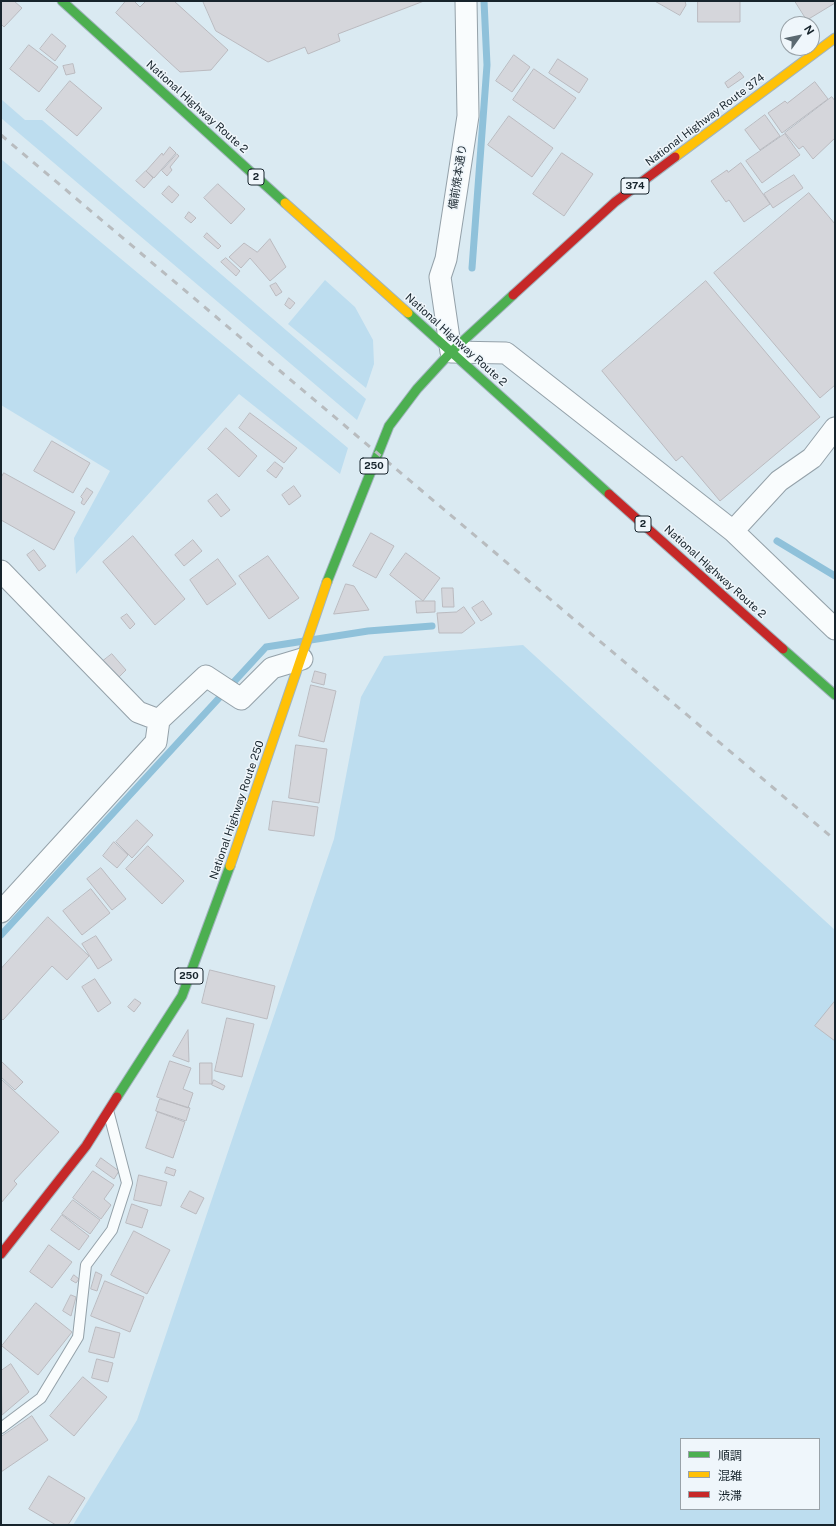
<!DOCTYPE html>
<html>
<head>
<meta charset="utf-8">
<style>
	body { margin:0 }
	#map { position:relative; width:836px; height:1526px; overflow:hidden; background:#daeaf2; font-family:"Public Sans","Noto Sans JP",sans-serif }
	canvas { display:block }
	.frame { position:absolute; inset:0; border:2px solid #17242c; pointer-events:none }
	.legend { position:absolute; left:680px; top:1438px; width:140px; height:72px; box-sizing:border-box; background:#eff6fb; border:1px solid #99a2a8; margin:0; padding:5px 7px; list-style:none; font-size:12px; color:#17242c }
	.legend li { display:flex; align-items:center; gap:8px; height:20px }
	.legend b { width:20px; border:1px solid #99a2a8 }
	.north { position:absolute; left:780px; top:16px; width:40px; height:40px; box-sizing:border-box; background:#eff6fb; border:1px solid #99a2a8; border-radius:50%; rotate:57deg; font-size:11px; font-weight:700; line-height:16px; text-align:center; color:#17242c }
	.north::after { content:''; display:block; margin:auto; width:14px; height:18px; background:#5b6971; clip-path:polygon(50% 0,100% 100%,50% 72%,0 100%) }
</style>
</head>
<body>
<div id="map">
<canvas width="836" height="1526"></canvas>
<div class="frame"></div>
<ul class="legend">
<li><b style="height:5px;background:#4caf50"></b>順調</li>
<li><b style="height:5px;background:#ffc107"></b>混雑</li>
<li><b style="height:5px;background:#c62828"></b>渋滞</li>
</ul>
<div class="north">N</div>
</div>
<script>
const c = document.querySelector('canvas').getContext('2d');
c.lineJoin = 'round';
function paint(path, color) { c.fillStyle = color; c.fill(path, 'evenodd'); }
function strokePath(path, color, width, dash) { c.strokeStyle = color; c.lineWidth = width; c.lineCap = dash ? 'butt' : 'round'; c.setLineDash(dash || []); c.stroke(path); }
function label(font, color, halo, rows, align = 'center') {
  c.font = font + ' "Public Sans","Noto Sans JP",sans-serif'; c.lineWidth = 3; c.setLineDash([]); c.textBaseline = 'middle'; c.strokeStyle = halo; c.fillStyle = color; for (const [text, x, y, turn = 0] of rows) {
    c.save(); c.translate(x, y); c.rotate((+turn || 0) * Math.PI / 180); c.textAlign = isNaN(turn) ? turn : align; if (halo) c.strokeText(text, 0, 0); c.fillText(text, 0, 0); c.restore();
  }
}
paint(new Path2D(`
	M1,99l24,21h17l324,279 -9,21 -356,-302z
	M1,159l347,289 -8,26 -101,-80 -163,180 -2,-36 36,-67 -109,-66z
	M325,280l30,27 18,33 1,24 -8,24 -78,-64z
	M523,645l312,285v595h-762l64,-105 197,-581 27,-142 23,-41zM681,1439h138v70h-138z`), '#bdddef');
strokePath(new Path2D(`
	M472,268l15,-203 -3,-64
	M777,541l58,35
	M1,935l265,-288 102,-16 64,-5`), '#8fc1da', 7);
const building = new Path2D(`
	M1,1h13l8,7 -18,19 -3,-3z
	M126,1h8l6,6 6,-6h28l54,49 -17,20 -31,2 -64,-59z
	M203,1h221l-86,33 2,7 -32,13 -3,-7 -37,15 -52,-31z
	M655,1h30l1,4 -6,10z
	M698,1h42v21h-42z
	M795,1h40v2l-28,17z
	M52,34l14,12 -11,15 -15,-12z
	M29,45l29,22 -19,25 -29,-23z
	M514,55l16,12 -18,25 -16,-11z
	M558,59l30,20 -9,14 -30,-20z
	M73,64l2,9 -9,2 -3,-9z
	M534,69l42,29 -22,31 -41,-29z
	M740,72l4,5 -16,11 -3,-5z
	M70,81l32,27 -25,28 -31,-26z
	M815,82l13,17 -46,34 -14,-20 17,-12 2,2z
	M832,97l3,4v37l-22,21 -10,-13 -4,3 -14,-16z
	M765,115l15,21 -20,14 -15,-20z
	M509,116l44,32 -21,29 -44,-32z
	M785,134l15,21 -38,28 -16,-22z
	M170,147l6,6 -22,25 -8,-7 16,-18 1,2z
	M562,153l31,21 -29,42 -31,-22z
	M177,154l2,2 -9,11 2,3 -5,6 -5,-5z
	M741,163l29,41 -26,18 -15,-22 -3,2 -15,-21 16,-11 1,2z
	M146,171l7,7 -9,10 -8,-7z
	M794,175l9,13 -30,20 -9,-14z
	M218,184l27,25 -14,15 -27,-26z
	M169,186l10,9 -7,8 -10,-9z
	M809,193l26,31v161l-15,13 -106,-125z
	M189,212l7,6 -5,5 -6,-5z
	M207,233l14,13 -3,3 -14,-12z
	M270,239l16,28 -16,14 -20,-23 -9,10 -12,-11 15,-14 13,9z
	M226,258l14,13 -4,5 -15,-14z
	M706,281l114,136 -100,84 -38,-45 -6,5 -74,-90z
	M276,283l6,9 -6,4 -6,-10z
	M289,298l6,5 -5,6 -5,-4z
	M250,413l47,35 -13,15 -45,-35z
	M226,428l31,28 -18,21 -31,-28z
	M52,441l38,22 -17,30 -39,-22z
	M275,462l8,6 -7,10 -9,-7z
	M4,473l71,39 -21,38 -53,-30v-42z
	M294,486l7,10 -12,9 -7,-10z
	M87,488l6,4 -9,13 -3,-2 2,-4 -2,-2z
	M217,494l13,16 -9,7 -13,-16z
	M371,533l23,13 -18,32 -23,-12z
	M133,536l52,63 -30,26 -52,-63z
	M193,540l9,11 -18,15 -9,-11z
	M34,550l12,16 -7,5 -12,-16z
	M406,553l34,25 -17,23 -33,-26z
	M268,556l31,42 -30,21 -30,-43z
	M218,559l18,25 -29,21 -17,-25z
	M346,584l8,2 15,24 -35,4z
	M442,588h11l1,19h-11z
	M416,601h19v11l-18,1z
	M483,601l9,13 -11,7 -9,-13z
	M464,607l11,16 -13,10h-23l-2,-20 19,-1z
	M127,614l8,10 -5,5 -9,-11z
	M112,654l14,16 -8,8 -15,-17z
	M315,671l11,3 -2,11 -12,-3z
	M311,685l25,6 -12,51 -25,-6z
	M296,745l31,4 -8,54 -30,-5z
	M273,801l45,6 -4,29 -45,-6z
	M137,820l16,15 -21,23 -16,-16z
	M114,842l14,13 -11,13 -14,-12z
	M148,846l36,35 -22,23 -36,-35z
	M101,868l25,31 -14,11 -25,-31z
	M91,889l19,24 -28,22 -19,-24z
	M48,917l41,39 -22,24 -15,-14 -49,54 -2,-2v-49z
	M96,936l16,24 -14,9 -16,-25z
	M210,970l65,16 -8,33 -65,-16z
	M95,979l16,24 -13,9 -16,-25z
	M135,999l6,4 -7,9 -6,-5z
	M835,1001v40l-20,-15z
	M227,1018l27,6 -12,53 -27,-6z
	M188,1030l1,32 -16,-6z
	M1,1061l22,21 -8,8 -14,-13z
	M170,1061l21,7 -8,21 10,4 -5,15 -31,-11z
	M200,1063h12v21h-12z
	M1,1079l58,53 -45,49 3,3 -16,19z
	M214,1080l11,6 -2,4 -11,-5z
	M160,1099l30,9 -4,13 -30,-10z
	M158,1112l27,10 -12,36 -27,-10z
	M101,1158l18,13 -5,8 -18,-13z
	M167,1167l9,3 -2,6 -9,-3z
	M93,1171l21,14 -10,14 7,6 -10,14 -28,-21z
	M139,1175l28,7 -6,24 -27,-6z
	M190,1191l14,7 -8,16 -15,-7z
	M73,1200l27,20 -10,14 -28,-20z
	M132,1204l16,6 -6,18 -16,-5z
	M62,1215l27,21 -10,14 -28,-20z
	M134,1231l36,19 -23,44 -36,-19z
	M49,1245l23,17 -20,26 -22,-16z
	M96,1272l6,3 -5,16 -6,-2z
	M74,1275l5,4 -3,4 -5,-3z
	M105,1281l39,16 -14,35 -39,-16z
	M71,1295l5,2 -5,19 -8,-5z
	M36,1303l36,29 -34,43 -36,-29z
	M96,1327l24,6 -6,25 -25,-6z
	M97,1359l16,4 -5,19 -16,-4z
	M11,1364l18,28 -27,23 -1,-44z
	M83,1377l24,20 -33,39 -24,-20z
	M32,1416l16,24 -47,32v-35z
	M49,1476l36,22 -17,27h-12l-27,-16z`);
paint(building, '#d5d6db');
strokePath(building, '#bababf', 1);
const lane = new Path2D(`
	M1,1428l40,-30 37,-61 8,-72 26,-35 15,-47 -18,-69`);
const street = new Path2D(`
	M466,1l2,115 -22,143 -6,18 11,75 55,1 227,178 102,98
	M733,531l46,-50 33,-23 23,-30
	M1,571l137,141 21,8 47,-44 35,23 31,-31 30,-9
	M1,912l155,-170 3,-22`);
const fast = new Path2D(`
	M62,1l223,202
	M408,313l201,181
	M327,582l62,-156 28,-37 34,-37 62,-57
	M783,649l52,46
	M117,1097l65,-101 48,-130`);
const slow = new Path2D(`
	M675,157l160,-119
	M285,203l123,110
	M230,866l97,-284`);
const jam = new Path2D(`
	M513,295l102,-93 60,-45
	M609,494l174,155
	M1,1254l85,-108 31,-49`);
strokePath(lane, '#94a1a9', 12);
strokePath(street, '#94a1a9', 23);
strokePath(fast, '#a1b4be', 11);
strokePath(slow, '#a1b4be', 11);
strokePath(jam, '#a1b4be', 11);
strokePath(lane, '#f9fcfd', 10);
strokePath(street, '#f9fcfd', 21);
strokePath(fast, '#4caf50', 9);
strokePath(slow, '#ffc107', 9);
strokePath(jam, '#c62828', 9);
strokePath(new Path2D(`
	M1,135l834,705`), '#b8bcbf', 3, [7, 7]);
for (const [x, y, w] of [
	[256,177,16],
	[635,186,28],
	[374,466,28],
	[643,524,16],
	[189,976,28]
]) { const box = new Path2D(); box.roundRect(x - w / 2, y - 8, w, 16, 3); c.fillStyle = '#eff6fb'; c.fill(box); strokePath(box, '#17242c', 1); }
label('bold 10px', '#17242c', null, [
	["2",256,177],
	["374",635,186],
	["250",374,466],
	["2",643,524],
	["250",189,976]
]);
label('11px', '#17242c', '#eff6fb', [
	["National Highway Route 2",197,107,42],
	["National Highway Route 374",705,120,-37],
	["備前焼本通り",458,177,-81],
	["National Highway Route 2",456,340,42],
	["National Highway Route 2",715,572,42],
	["National Highway Route 250",237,810,-71]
]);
</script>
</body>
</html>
